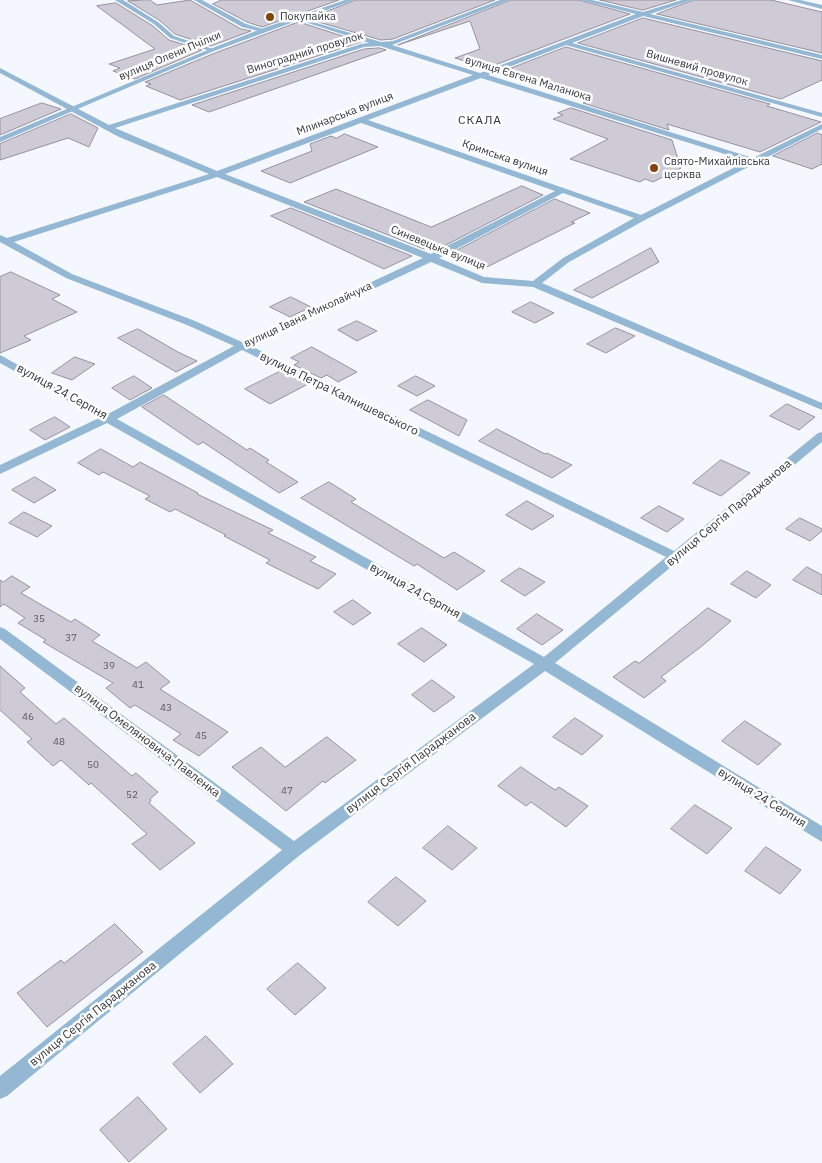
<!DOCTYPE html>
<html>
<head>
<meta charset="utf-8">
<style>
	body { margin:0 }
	canvas { display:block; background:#f4f7fe }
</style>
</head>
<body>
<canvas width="822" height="1163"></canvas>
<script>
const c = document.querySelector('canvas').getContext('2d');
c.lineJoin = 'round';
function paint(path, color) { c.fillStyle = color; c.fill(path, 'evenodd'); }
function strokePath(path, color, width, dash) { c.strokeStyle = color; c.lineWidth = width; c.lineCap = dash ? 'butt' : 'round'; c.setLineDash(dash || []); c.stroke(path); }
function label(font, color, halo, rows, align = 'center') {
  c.font = font + ' "IBM Plex Sans",sans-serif'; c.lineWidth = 5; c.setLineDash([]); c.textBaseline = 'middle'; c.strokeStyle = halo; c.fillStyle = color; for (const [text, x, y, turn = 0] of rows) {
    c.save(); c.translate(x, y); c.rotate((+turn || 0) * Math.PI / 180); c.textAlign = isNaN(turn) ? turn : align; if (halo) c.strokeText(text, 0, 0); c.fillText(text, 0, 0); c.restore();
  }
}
const building = new Path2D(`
	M150,0l7,5 33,-5 51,29 10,2 -40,15 -36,-12 -16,-14 -31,-19z
	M222,0h117l-77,27 -15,-5 -34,-18z
	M356,0h139l-102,39 -12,1 -73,-21z
	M511,0h68l51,14 -143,54 -32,-10 25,-9 -10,-28 -72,24z
	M600,0h76l-33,10z
	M694,0h77l51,12v41l-165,-39z
	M116,3l37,23 16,14 33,10 -67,29 -22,-8 7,-3 -11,-4 46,-15 -58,-43z
	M643,18l179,43v19l-41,19 -203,-56z
	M299,22l62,20 -181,58 -34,-14 5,-2 -6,-2 70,-29z
	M566,47l204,57 -3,2 54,16 -61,30 -93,-28 2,6 -86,-27 5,-2 -89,-28z
	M380,48l6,2 -177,62 -17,-7 172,-56z
	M42,103l19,6 -61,26v-16z
	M571,108l101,32 9,28 -28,14 -8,-3 -5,3 -70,-23 38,-20 -55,-20 10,-4 -5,-2z
	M71,114l27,14 -9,19 -21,-9 -68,22v-16z
	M818,133l4,2v29l-10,5 -39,-13z
	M345,134l33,13 -88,36 -29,-12 51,-20 -2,-7 21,-8 5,2z
	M522,186l21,9 -101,52 -5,-3 -13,5 -120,-47 32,-13 95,38z
	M555,199l35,14 -19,9 4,1 -88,44 -33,-15z
	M291,208l121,48 -28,13 -113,-53z
	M651,248l8,14 -67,36 -18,-8z
	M11,272l49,23 -8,4 25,13 -53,24 7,4 -31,13v-76z
	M291,297l20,10 -21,10 -20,-10z
	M531,302l23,11 -19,10 -23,-11z
	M357,321l20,10 -20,10 -19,-11z
	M616,328l19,8 -29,17 -19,-9z
	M138,329l40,23 19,9 -21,11 -58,-34z
	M312,347l45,25 -19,10 -11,-7 -6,3 -27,-13 5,-3 -8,-4z
	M75,357l20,7 -23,16 -20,-7z
	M281,371l27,13 -38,20 -25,-15z
	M134,376l18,12 -22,12 -18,-12z
	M416,376l19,10 -18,10 -19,-10z
	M164,395l83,55 3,-2 19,12 -3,2 32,20 -19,11 -76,-51 -5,3 -56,-38z
	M428,400l39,20 -8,16 -49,-26z
	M787,404l28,13 -16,13 -29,-14z
	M55,417l15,10 -25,13 -15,-10z
	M497,429l48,25 2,-1 25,12 -20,13 -73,-37z
	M101,449l32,18 7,-5 58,31 -1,1 76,36 -5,3 48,24 -6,4 26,13 -18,15 -52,-26 4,-3 -46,-24 2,-1 -51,-26 -5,3 -25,-13 5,-3 -47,-24 -4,3 -21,-12z
	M721,460l29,13 -29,23 -28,-13z
	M35,477l21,13 -22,13 -22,-13z
	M329,482l27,17 -5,3 93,56 10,-6 31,19 -28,19 -40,-26 -3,2 -113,-68z
	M527,501l27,15 -22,14 -26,-15z
	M659,506l25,13 -17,13 -26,-14z
	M24,512l28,14 -15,11 -28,-14z
	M800,518l22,11v2l-12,10 -24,-12z
	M807,567l15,8v20l-29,-15z
	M520,568l25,14 -20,14 -24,-15z
	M747,571l24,14 -15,13 -25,-14z
	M12,576l18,11 -9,6 50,29 4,-3 25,16 -8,6 45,27 9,-6 24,20 -10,7 68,43 -29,24 -26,-16 8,-6 -46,-29 -5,3 -24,-20 7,-5 -70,-41 3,-2 -28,-17 7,-5 -21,-14 -4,3v-27l3,2z
	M353,600l18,13 -18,12 -19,-13z
	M708,608l23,13 -29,25 -41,31 5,4 -22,17 -31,-21 22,-16 4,2z
	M537,614l26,16 -21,15 -25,-16z
	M422,628l25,17 -23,17 -26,-18z
	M0,666l25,22 -5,4 36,32 8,-6 68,58 4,-3 22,19 -8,7 1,2 -2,2 46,40 -35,27 -28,-26 15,-10 -56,-51 -2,2 -28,-25 -8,6 -26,-24 5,-3 -32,-29z
	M432,680l23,17 -21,15 -22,-17z
	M575,718l28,18 -21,19 -29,-18z
	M745,721l36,23 -23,21 -36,-24z
	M327,737l29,23 -31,23 -2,-2 -37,30 -54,-44 29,-20 24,20z
	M521,767l34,23 4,-3 29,19 -22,21 -35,-25 -5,4 -28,-20z
	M695,805l37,23 -25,26 -36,-25z
	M448,826l29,22 -25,22 -29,-22z
	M766,847l35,23 -21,24 -35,-23z
	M396,877l30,24 -28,25 -30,-24z
	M115,924l28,28 -96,75 -30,-34 44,-33 3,3z
	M298,963l28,25 -31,27 -28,-26z
	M206,1036l27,28 -33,29 -27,-29z
	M138,1097l29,32 -38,33 -29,-32z`);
paint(building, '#cecad6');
strokePath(building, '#96929d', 1);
paint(new Path2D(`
	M115,0h8l35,22 16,14 42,14 -6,1 -40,-13 -16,-14z
	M194,0h8l44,24 20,6 -3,2 -21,-5z
	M500,0h9l-117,45 88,28 156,-59 -55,-14h11l51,12 39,-12h10l-42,14 172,41v4l-179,-43 -71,27 250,70v4l-256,-72 -78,30 265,83 69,-34v5l-177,91 -76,42 -27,21 280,120v7l-289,-123 -51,-4 -51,-21 -180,84 423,205 144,-118 4,-1v10l-267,221 267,163v16l-277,-171 -245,184 -293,241 -7,3v-23l282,-226 -282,-211v-12l5,2 289,212 240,-177 -427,-241 -107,51v-9l99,-47 -99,-55v-8l108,59 126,-68 -47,-21 -121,-47 -66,-36v-7l7,3 202,-64 -90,-37 -119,-64v-5l109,57 252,-81 8,-1 -73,-24v-2l85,25 12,-1zM380,46l93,29 -256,96 -102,-43 249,-81zM481,78l266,83 -106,54 -273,-95zM361,123l194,68 -124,63 -206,-80zM217,177l206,81 -181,84 -47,-21 -123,-47 -58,-32zM563,193l71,25 -71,40 -30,23 -49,-4 -45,-19zM242,350l424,207 -122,100 -427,-238z
	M788,0h12l22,5v4z`), '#94b8d3');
paint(new Path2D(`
	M345,0h9l-140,51 -214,91v-5l210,-88 51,-20z`), '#94b8d3');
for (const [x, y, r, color] of [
	[270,17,5,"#85440d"],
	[654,168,5,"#85440d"]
]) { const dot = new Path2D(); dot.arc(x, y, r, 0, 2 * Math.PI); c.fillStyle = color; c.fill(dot); strokePath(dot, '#fff', 2); }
label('10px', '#5a5a61', null, [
	["35",39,619],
	["37",71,638],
	["39",109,666],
	["41",138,685],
	["43",166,708],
	["46",28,717],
	["45",201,736],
	["48",59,742],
	["50",93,765],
	["47",287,791],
	["52",132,795]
]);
label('11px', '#33353a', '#fff', [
	["Покупайка",280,17],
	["Свято-Михайлівська",664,162],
	["церква",664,175]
], 'left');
label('11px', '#33353a', '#fff', [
	["Виноградний провулок",305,53,-17],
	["вулиця Олени Пчілки",170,56,-23],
	["Вишневий провулок",697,68,16],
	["вулиця Євгена Маланюка",528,79,17],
	["Млинарська вулиця",345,114,-21],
	["Кримська вулиця",505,158,19],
	["Синевецька вулиця",438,248,22],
	["вулиця Івана Миколайчука",308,315,-25]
]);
c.letterSpacing = '1px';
label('12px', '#2c2f38', '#fff', [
	["СКАЛА",480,121]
]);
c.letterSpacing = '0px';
label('12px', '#33353a', '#fff', [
	["вулиця 24 Серпня",62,392,29],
	["вулиця Петра Калнишевського",339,394,26],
	["вулиця Сергія Параджанова",729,513,-40],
	["вулиця 24 Серпня",415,591,29],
	["вулиця Омеляновича-Павленка",147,741,37],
	["вулиця Сергія Параджанова",411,763,-37],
	["вулиця 24 Серпня",762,798,32],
	["вулиця Сергія Параджанова",93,1014,-39]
]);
</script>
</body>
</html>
